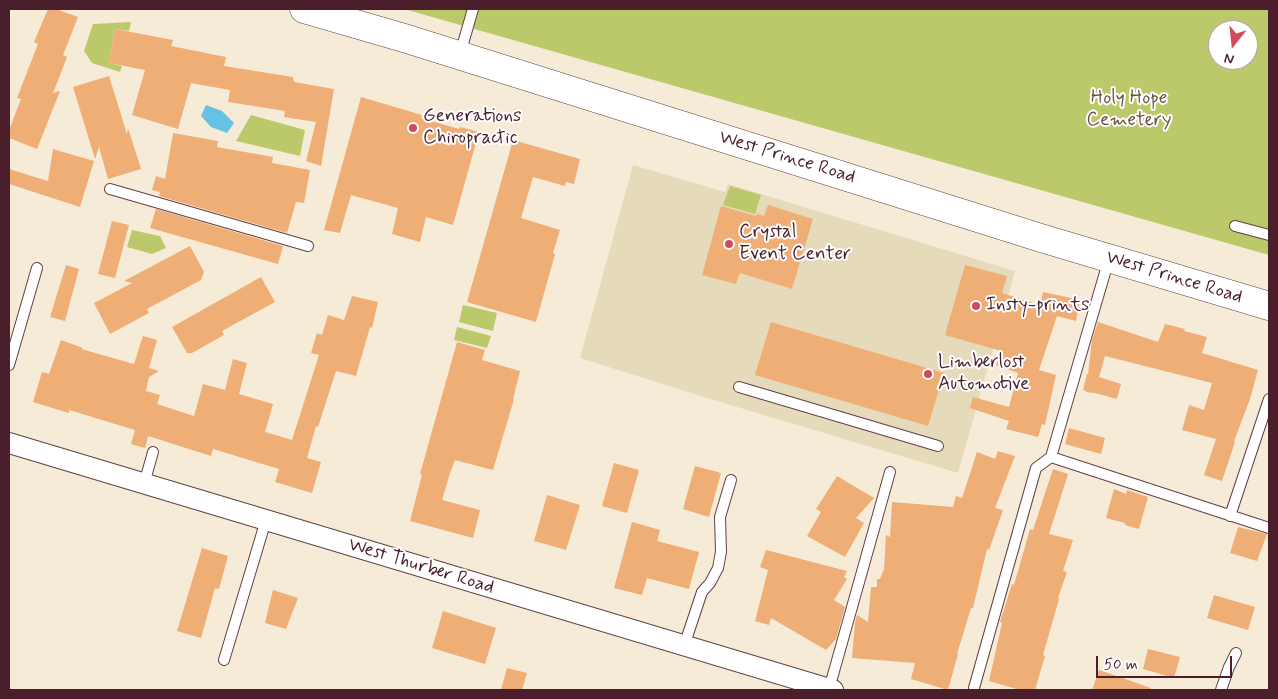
<!DOCTYPE html>
<html>
<head>
<meta charset="utf-8">
<style>
	body { margin:0 }
	#map { position:relative; width:1278px; height:699px; overflow:hidden; background:#f6ebd7; font-family:Mynerve,sans-serif }
	canvas { display:block }
	.frame { position:absolute; inset:0; border:10px solid #4a1f2b; pointer-events:none }
	.north { position:absolute; left:1208px; top:20px; width:50px; height:50px; box-sizing:border-box; background:#fff; border:1px solid #b7a5aa; border-radius:50%; rotate:196deg; font-size:14px; font-weight:700; line-height:20px; text-align:center; color:#4a1f2b }
	.north::after { content:''; display:block; margin:auto; width:18px; height:22px; background:#d1495b; clip-path:polygon(50% 0,100% 100%,50% 72%,0 100%) }
	.scale { position:absolute; left:1096px; top:656px; width:136px; height:22px; box-sizing:border-box; border:2px solid #4a1f2b; border-top:0; padding-left:6px; font-size:15px; line-height:18px; white-space:nowrap; color:#4a1f2b; -webkit-text-stroke:4px #fff; paint-order:stroke }
</style>
</head>
<body>
<div id="map">
<canvas width="1278" height="699"></canvas>
<div class="frame"></div>
<div class="north">N</div>
<div class="scale">50 m</div>
</div>
<script>
const c = document.querySelector('canvas').getContext('2d');
c.lineJoin = 'round';
function paint(path, color) { c.fillStyle = color; c.fill(path, 'evenodd'); }
function strokePath(path, color, width, dash) { c.strokeStyle = color; c.lineWidth = width; c.lineCap = dash ? 'butt' : 'round'; c.setLineDash(dash || []); c.stroke(path); }
function label(font, color, halo, rows, align = 'center') {
  c.font = font + ' Mynerve,sans-serif'; c.lineWidth = 4; c.setLineDash([]); c.textBaseline = 'middle'; c.strokeStyle = halo; c.fillStyle = color; for (const [text, x, y, turn = 0] of rows) {
    c.save(); c.translate(x, y); c.rotate((+turn || 0) * Math.PI / 180); c.textAlign = isNaN(turn) ? turn : align; if (halo) c.strokeText(text, 0, 0); c.fillText(text, 0, 0); c.restore();
  }
}
paint(new Path2D(`
	M633,165l92,27 3,-8 287,87 -57,202 -251,-75 -127,-40z`), '#e5dbba');
paint(new Path2D(`
	M404,9h865v246zM1218,30h30v30h-30z
	M131,22l-2,9 -14,-2 -6,34 13,3 -2,6 -28,-9 -8,-12 9,-27z
	M251,115l54,15 -5,26 -64,-15z
	M730,186l31,9 -6,19 -32,-9z
	M132,230l28,6 6,12 -14,6 -25,-7z
	M463,305l34,8 -4,18 -34,-9z
	M457,327l34,9 -4,12 -33,-8z`), '#bcc96b');
paint(new Path2D(`
	M206,105l16,6 12,12 -7,10 -16,-6 -10,-11z`), '#65c2e3');
paint(new Path2D(`
	M48,9h8l22,8 -15,38 4,2 -14,36 7,-2 -23,58 -28,-11v-8l12,-31 -4,-1 21,-54 -4,-2z
	M115,29l58,11 -2,6 55,11 -2,9 69,11 1,5 40,7 -13,77 -15,-5 10,-39 -32,-5 1,-6 -57,-9 2,-12 -39,-7 -13,46 -46,-14 13,-45 -36,-7z
	M109,76l18,58 1,-6 13,41 -33,10 -9,-32 -4,12 -22,-72z
	M361,97l61,18 -1,3 38,11 1,-2 19,5 -26,93 -27,-8 -6,25 -28,-8 6,-26 -47,-13 -11,38 -16,-3z
	M173,133l45,8 -1,6 56,10 -1,6 38,7 -6,33 -8,-1 -9,31 -128,-37 1,-4 -8,-2 4,-14 9,3z
	M513,140l67,19 -6,25 -8,-2 -1,4 -32,-9 -12,41 39,12 -7,23 2,1 -19,68 -69,-20z
	M53,149l41,12 -14,46 -71,-23v-15l39,12z
	M768,205l45,14 -21,70 -52,-16 -4,11 -34,-9 19,-69 35,10 1,-2 7,2z
	M156,209l127,37 -5,18 -128,-36z
	M112,221l17,4 -14,53 -17,-4z
	M190,246l14,26 -3,8 -54,29 2,4 -39,21 -16,-31 38,-20 -8,-2z
	M66,265l13,4 -14,52 -15,-4z
	M965,265l42,11 -5,17 38,12 3,-13 37,8 -4,21 -19,-5 -18,54 17,5 -11,50 -3,-1 -4,13 -32,-8 3,-8 -39,-13 3,-11 36,10 9,-34 -22,-8 5,-14 -56,-16z
	M261,277l14,25 -53,29 2,4 -32,18h-5l-15,-26z
	M352,296l26,6 -6,26 -2,-1 -14,49 -20,-5 -18,56 -2,-1 -9,32 14,4 -9,31 -37,-11 4,-13 -66,-20 -2,7 -63,-20 -3,12 -14,-4 4,-14 -66,-20v3l-36,-11 9,-30 7,2 12,-34 22,8 -2,1 53,15 9,-28 14,4 -8,28 10,3 -10,6 -3,14 14,4 -3,9 37,12 9,-32 22,6 8,-31 14,4 -8,31 34,10 -8,28 27,8 27,-85 -8,-2 6,-20 5,2 6,-20 16,5z
	M771,322l173,51 -16,53 -173,-51z
	M1098,322l60,20 7,-18 20,5 -1,2 23,6 -5,16 56,17 -8,29 -16,42 1,1 -13,39 -18,-6 12,-36 -34,-9 7,-25 15,5 8,-27 -107,-27 -6,21 22,7 -4,15 -22,-6 -9,-1v-1l-3,-1 4,-16h1l4,-34z
	M457,342l28,8 -3,10 38,11 -7,28h1l-21,71 -38,-10 -5,13 -8,27 38,10 -7,28 -63,-17 12,-46 -2,-1z
	M1069,428l36,10 -4,16 -36,-10z
	M998,451l17,5 -20,52 8,2 -14,40 -2,-1 -14,59h-2l-14,46h1l-10,36 -37,-11 4,-16 -63,-5 3,-35 2,-8 11,7 3,-35h6v-8h3l4,-10 2,-34 4,2 2,-35 61,5 3,-11 6,2 15,-46 18,7z
	M614,463l25,7 -12,43 -25,-7z
	M695,466l26,7 -12,44 -26,-8z
	M1053,469l15,5 -19,60 24,6 -10,31 4,1 -9,26 1,1 -16,56 2,1 -10,34h-15l-31,-9 13,-58 -2,-1 5,-16 7,-22 2,1 16,-56 3,1z
	M837,476l37,22 -18,20 8,5 -19,34 -38,-21 14,-24 -5,-3z
	M1114,489l12,5 1,-4 21,7 -9,32 -14,-4v-2l-19,-5z
	M547,495l33,10 -14,45 -32,-9z
	M632,522l28,8 -3,11 42,11 -10,37 -42,-11 -5,17 -28,-7z
	M1238,527l29,7 -10,27 -27,-8z
	M202,548l26,8 -9,33 -4,-1 -14,50 -24,-7z
	M766,550l81,21 -3,6 3,2 -13,21 11,7 -9,32 -10,11 -55,-32 -2,7 -14,-4 13,-51 -8,-3z
	M273,590l25,8 -12,31 -21,-6z
	M1214,595l41,12 -7,23 -41,-12z
	M443,611l53,17 -11,36 -53,-16z
	M1148,649l32,8 -6,21 -31,-9z
	M507,668l20,5 -5,17h-21z
	M1099,670l52,18v2h-59z`), '#efae75');
const lane = new Path2D(`
	M460,54l13,-45
	M110,189l198,57
	M1235,226l34,9
	M9,365l28,-97
	M739,387l199,59
	M1051,457l58,-198
	M144,484l9,-32
	M1230,516l39,-117
	M684,646l18,-54 8,-9 8,-15 3,-16 -1,-35 11,-37
	M224,660l42,-140
	M974,688l62,-220 15,-11 218,71
	M829,689l61,-217
	M1221,690l8,-23 7,-14`);
const street = new Path2D(`
	M9,443l824,247`);
const secondary = new Path2D(`
	M304,9l100,29 637,200 228,68`);
strokePath(lane, '#643e45', 12);
strokePath(street, '#643e45', 22);
strokePath(secondary, '#643e45', 29);
strokePath(lane, '#fff', 10);
strokePath(street, '#fff', 20);
strokePath(secondary, '#fff', 28);
for (const [x, y, r, color] of [
	[413,128,5,"#d1495b"],
	[729,244,5,"#d1495b"],
	[976,306,5,"#d1495b"],
	[928,374,5,"#d1495b"]
]) { const dot = new Path2D(); dot.arc(x, y, r, 0, 2 * Math.PI); c.fillStyle = color; c.fill(dot); strokePath(dot, '#fff', 2); }
label('19px', '#6c523e', '#fff', [
	["Holy Hope",1129,99],
	["Cemetery",1129,121]
]);
label('19px', '#4a1f2b', '#fff', [
	["Generations",423,117],
	["Chiropractic",423,139],
	["Crystal",739,233],
	["Event Center",739,255],
	["Insty-prints",986,306],
	["Limberlost",938,363],
	["Automotive",938,385]
], 'left');
label('19px', '#4a1f2b', '#fff', [
	["West Prince Road",787,158,17],
	["West Prince Road",1174,278,17],
	["West Thurber Road",421,567,17]
]);
</script>
</body>
</html>
